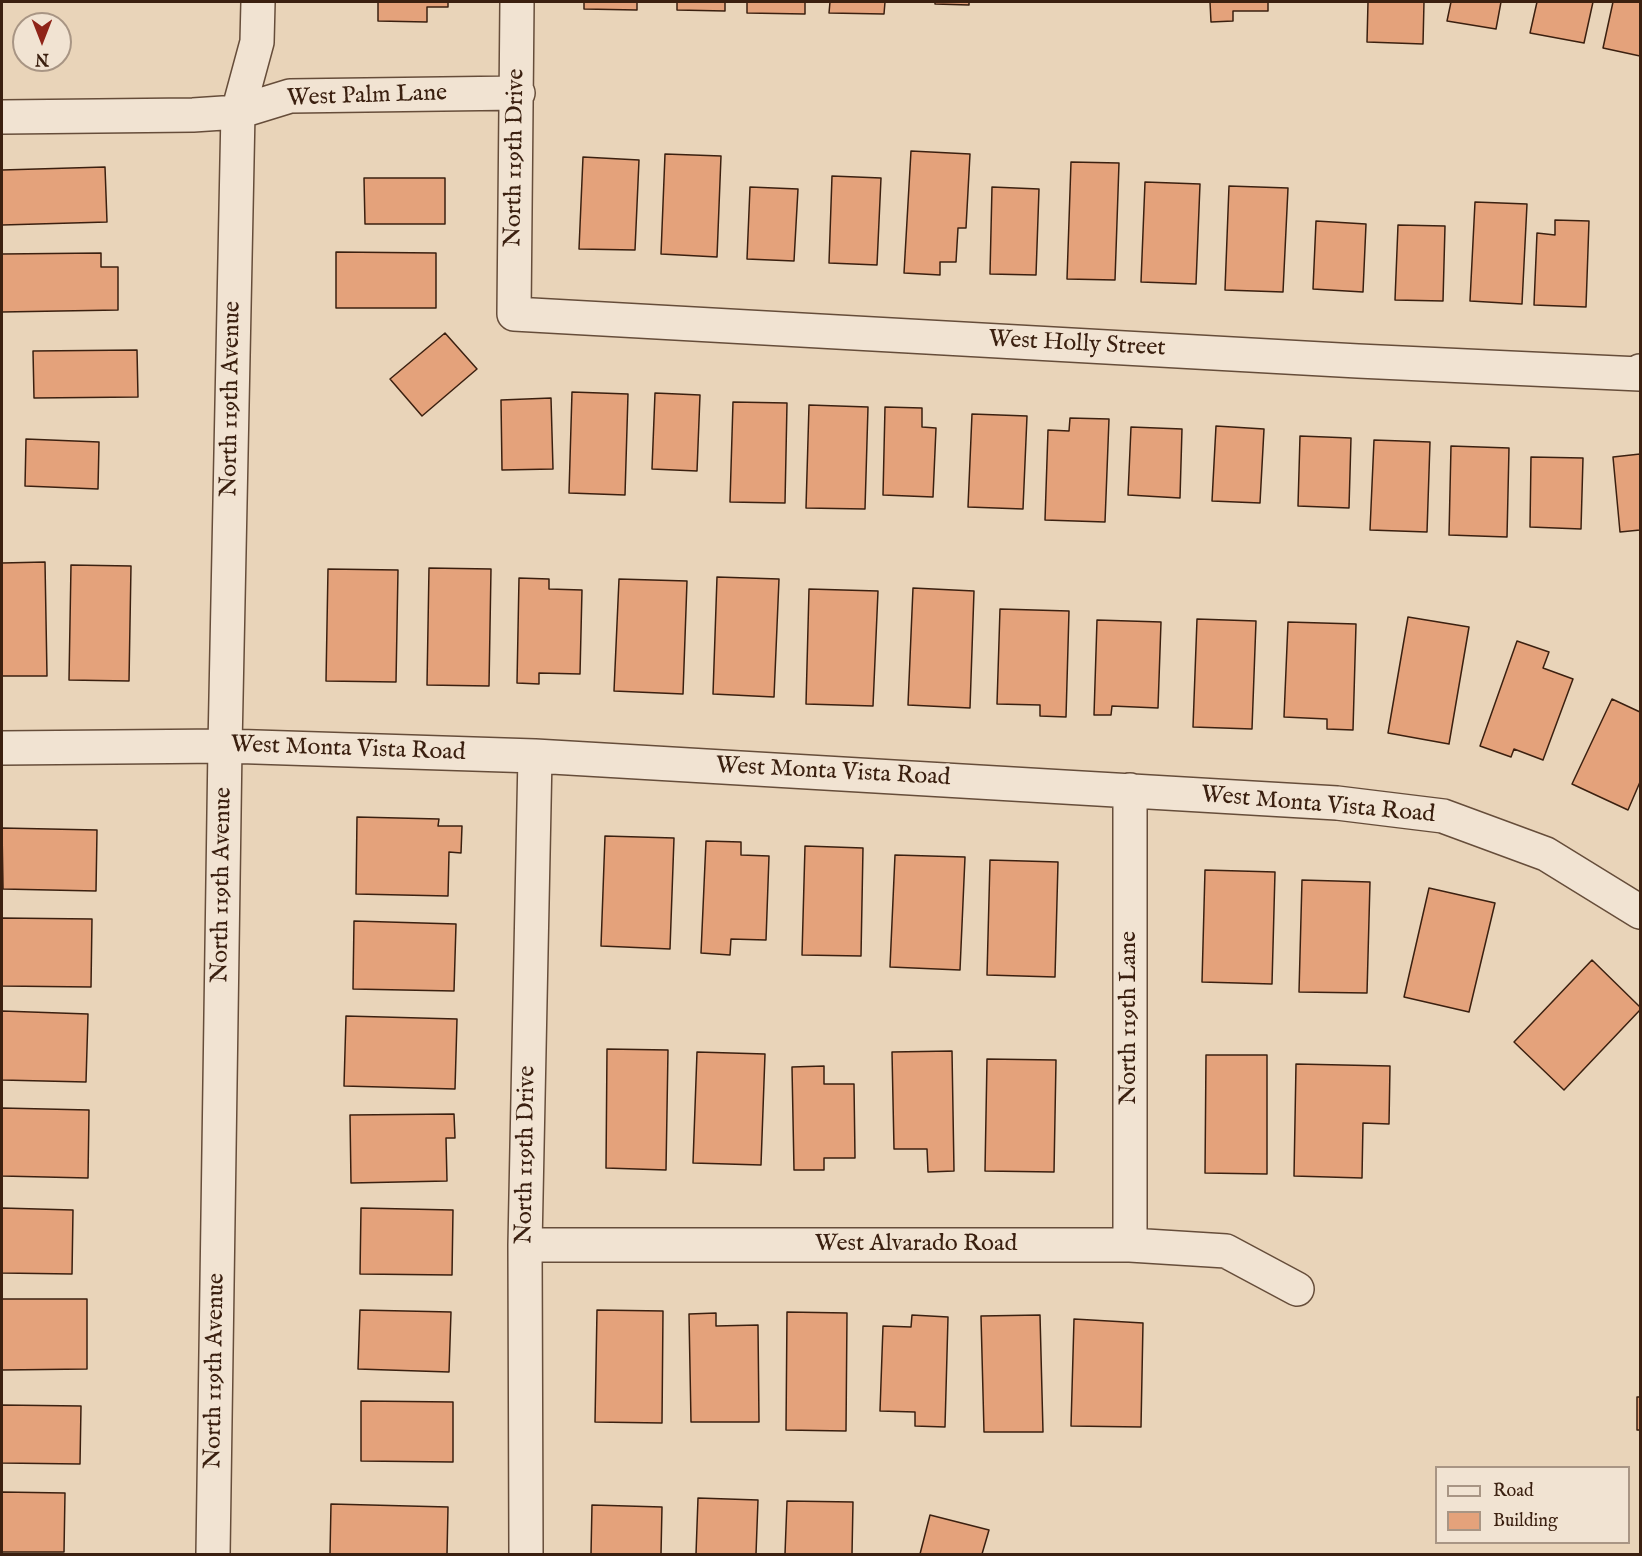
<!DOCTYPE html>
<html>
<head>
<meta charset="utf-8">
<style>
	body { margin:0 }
	#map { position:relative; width:1642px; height:1556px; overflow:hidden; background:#e9d4b9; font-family:"IM FELL English",serif }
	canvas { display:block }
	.frame { position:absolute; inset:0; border:3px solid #3b2010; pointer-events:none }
	.legend { position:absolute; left:1435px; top:1466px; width:195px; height:78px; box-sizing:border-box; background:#f1e3d2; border:2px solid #a89584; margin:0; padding:8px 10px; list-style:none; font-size:18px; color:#3b2010 }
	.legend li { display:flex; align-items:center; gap:12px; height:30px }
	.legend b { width:30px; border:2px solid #a89584 }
	.north { position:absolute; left:12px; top:12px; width:60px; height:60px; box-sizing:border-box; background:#f1e3d2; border:2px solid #a89584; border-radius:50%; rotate:180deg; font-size:16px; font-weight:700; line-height:24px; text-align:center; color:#3b2010 }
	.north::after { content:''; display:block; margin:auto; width:21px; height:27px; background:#8f2418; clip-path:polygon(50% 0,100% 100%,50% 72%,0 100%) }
</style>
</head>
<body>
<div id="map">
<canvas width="1642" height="1556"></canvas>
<div class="frame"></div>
<ul class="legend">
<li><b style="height:8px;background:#f1e3d2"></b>Road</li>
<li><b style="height:16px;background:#e4a27b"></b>Building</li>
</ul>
<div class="north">N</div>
</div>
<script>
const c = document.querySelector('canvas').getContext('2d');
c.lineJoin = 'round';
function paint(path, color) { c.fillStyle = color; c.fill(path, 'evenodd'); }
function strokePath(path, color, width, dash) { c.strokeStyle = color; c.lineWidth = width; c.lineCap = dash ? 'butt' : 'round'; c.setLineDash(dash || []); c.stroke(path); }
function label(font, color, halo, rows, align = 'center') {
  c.font = font + ' "IM FELL English",serif'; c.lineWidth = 6; c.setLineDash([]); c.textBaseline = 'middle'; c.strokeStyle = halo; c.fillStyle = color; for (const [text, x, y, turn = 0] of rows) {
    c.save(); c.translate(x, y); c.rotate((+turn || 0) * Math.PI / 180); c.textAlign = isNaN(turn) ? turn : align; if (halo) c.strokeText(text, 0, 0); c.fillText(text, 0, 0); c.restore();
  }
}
const building = new Path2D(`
	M378,2h70v5h-21v15l-49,-1z
	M584,2h53v8l-53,-1z
	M677,2h48v9l-48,-1z
	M747,2h58v12l-58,-1z
	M830,2h55l-1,12 -55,-1z
	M935,2h34v3l-34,-1z
	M1210,2h58v9h-35v10l-22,1z
	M1368,2h56l-1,42 -56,-2z
	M1451,2h50l-5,27 -49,-8z
	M1537,2h56l-9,41 -54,-10z
	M1613,2h27v54l-37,-8z
	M911,151l59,3 -4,74h-8l-2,34h-16v13l-36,-2z
	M665,154l56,2 -4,101 -56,-3z
	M583,157l56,3 -4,90 -56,-1z
	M1071,162l48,1 -4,117 -48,-1z
	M105,167l2,55 -105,3v-55z
	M832,176l49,2 -4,87 -48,-2z
	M364,178h81v46h-80z
	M1145,182l55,2 -4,100 -55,-2z
	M1229,186l59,2 -5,104 -58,-2z
	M750,187l48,2 -4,72 -47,-2z
	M992,187l47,2 -3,86 -46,-1z
	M1475,202l52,2 -5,100 -52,-3z
	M1555,220l34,1 -3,86 -52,-2 3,-72 18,2z
	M1316,221l50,3 -3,68 -50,-3z
	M1398,225l47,1 -2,75 -48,-1z
	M336,252l100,1v55h-100z
	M101,253v14h17v43l-116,2v-58z
	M445,333l32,36 -55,47 -32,-37z
	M137,350l1,47 -104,1 -1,-47z
	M572,392l56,2 -3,101 -56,-2z
	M655,393l45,2 -3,76 -45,-2z
	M551,398l2,71 -51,1 -1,-70z
	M733,402l54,1 -2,100 -55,-1z
	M809,405l59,2 -3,102 -59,-1z
	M885,407l37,1v19l14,1 -3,69 -50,-2z
	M972,414l55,2 -4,93 -55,-2z
	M1070,418l39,1 -4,103 -60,-2 3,-90 21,1z
	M1216,426l48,3 -4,74 -48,-2z
	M1131,427l51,2 -2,69 -52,-3z
	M1300,436l51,2 -2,70 -51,-2z
	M26,439l73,3 -1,47 -73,-3z
	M1374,440l56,2 -3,90 -57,-2z
	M1451,446l58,2 -2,89 -58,-2z
	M1640,454v76l-20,2 -7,-75z
	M1531,457l52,1 -2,71 -51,-2z
	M45,562l2,114h-45v-113z
	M71,565l60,1 -2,115 -60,-1z
	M429,568l62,1 -2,117 -62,-1z
	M328,569l70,1 -2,112 -70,-1z
	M717,577l62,2 -5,118 -61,-3z
	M519,578l30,1v10l33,1 -2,84 -41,-1v11l-22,-1z
	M619,579l68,2 -4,113 -69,-3z
	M913,588l61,3 -4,117 -62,-3z
	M809,589l69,2 -5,115 -67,-2z
	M1000,609l69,2 -3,106 -26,-1v-11l-43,-1z
	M1408,617l61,10 -20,117 -61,-11z
	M1197,619l59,2 -4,108 -59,-2z
	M1097,620l64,2 -3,86 -46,-2 -1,9h-17z
	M1288,622l68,2 -3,106 -26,-1v-10l-43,-2z
	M1517,641l32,11 -6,16 30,11 -30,81 -29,-11 -3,8 -31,-11z
	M1612,699l28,13v70l-12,28 -56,-26z
	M357,817l82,2 -1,7h24l-1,27 -12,-1 -1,44 -92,-2z
	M2,828l95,2 -1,61 -93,-2z
	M605,836l69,2 -4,111 -69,-3z
	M706,841l35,1v13l28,1 -3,84 -35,-1 -1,16 -29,-2z
	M805,846l58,2 -2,108 -59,-1z
	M895,855l70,2 -5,113 -70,-3z
	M990,860l68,2 -3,115 -68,-2z
	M1205,870l70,2 -3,112 -70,-2z
	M1302,880l68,2 -3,111 -68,-1z
	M1429,888l66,15 -26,109 -65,-15z
	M2,918l90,1 -1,68 -89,-1z
	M354,921l102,3 -2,67 -101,-2z
	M1592,960l48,47v3l-76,80 -50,-48z
	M2,1011l86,3 -2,68 -84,-2z
	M346,1016l111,3 -2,70 -111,-3z
	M607,1049l61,1 -2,120 -60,-2z
	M952,1051l2,120 -26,1 -1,-23h-33l-2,-97z
	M697,1052l68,2 -4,111 -68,-2z
	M1206,1055h61v119l-62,-1z
	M987,1059l69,1 -2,112 -69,-1z
	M1296,1064l94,2 -1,58 -26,-1 -1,55 -68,-2z
	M824,1066v18h30l1,74h-31v12h-30l-2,-103z
	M2,1108l87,2 -1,68 -86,-2z
	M454,1114l1,24h-9l1,43 -96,2 -1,-68z
	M2,1208l71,2 -1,64 -70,-1z
	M361,1208l92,2 -1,65 -92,-1z
	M2,1299h85v70l-85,1z
	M360,1310l91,2 -2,60 -91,-3z
	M597,1310l66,1 -1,112 -67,-1z
	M787,1312l60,1 -1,118 -60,-1z
	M716,1313v13l42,-1 1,97h-68l-2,-108z
	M912,1315l36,2 -3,110 -30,-1v-14l-35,-1 3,-85 28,1z
	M1040,1315l3,117h-59l-3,-116z
	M1074,1319l69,4 -2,104 -70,-1z
	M1637,1397h3v33h-3z
	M361,1401l92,1v60l-92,-1z
	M2,1405l79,1 -1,58 -78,-1z
	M2,1492l63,1 -1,59h-62z
	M698,1498l60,2 -2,54h-60z
	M787,1501l66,1 -1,52h-67z
	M331,1504l117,3 -1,47h-117z
	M592,1505l70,2 -1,47h-70z
	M930,1515l59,15 -7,24h-62z`);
paint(building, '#e4a27b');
strokePath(building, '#3b2010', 1.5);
const minor = new Path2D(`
	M517,2l-3,312 844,47 282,13v-3
	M2,117l191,-2 45,-3 52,-16 228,-3
	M2,748l223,-2 310,10 802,47 106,13 103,38 94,58
	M1130,790v455
	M525,1245h605l96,6 71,38
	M213,1554l12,-808 13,-634 19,-70 1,-40
	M526,1554l-1,-309 10,-489`);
strokePath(minor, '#664d3a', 36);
strokePath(minor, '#f1e3d2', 33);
label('24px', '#3b2010', '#f1e3d2', [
	["West Palm Lane",367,97,-2],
	["North 119th Drive",516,158,-89],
	["West Holly Street",1077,345,3],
	["North 119th Avenue",232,399,-89],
	["West Monta Vista Road",348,750,2],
	["West Monta Vista Road",833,773,3],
	["West Monta Vista Road",1318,806,5],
	["North 119th Avenue",223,885,-89],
	["North 119th Lane",1130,1018,-90],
	["North 119th Drive",527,1155,-89],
	["West Alvarado Road",916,1245],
	["North 119th Avenue",216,1371,-89]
]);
</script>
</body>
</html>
